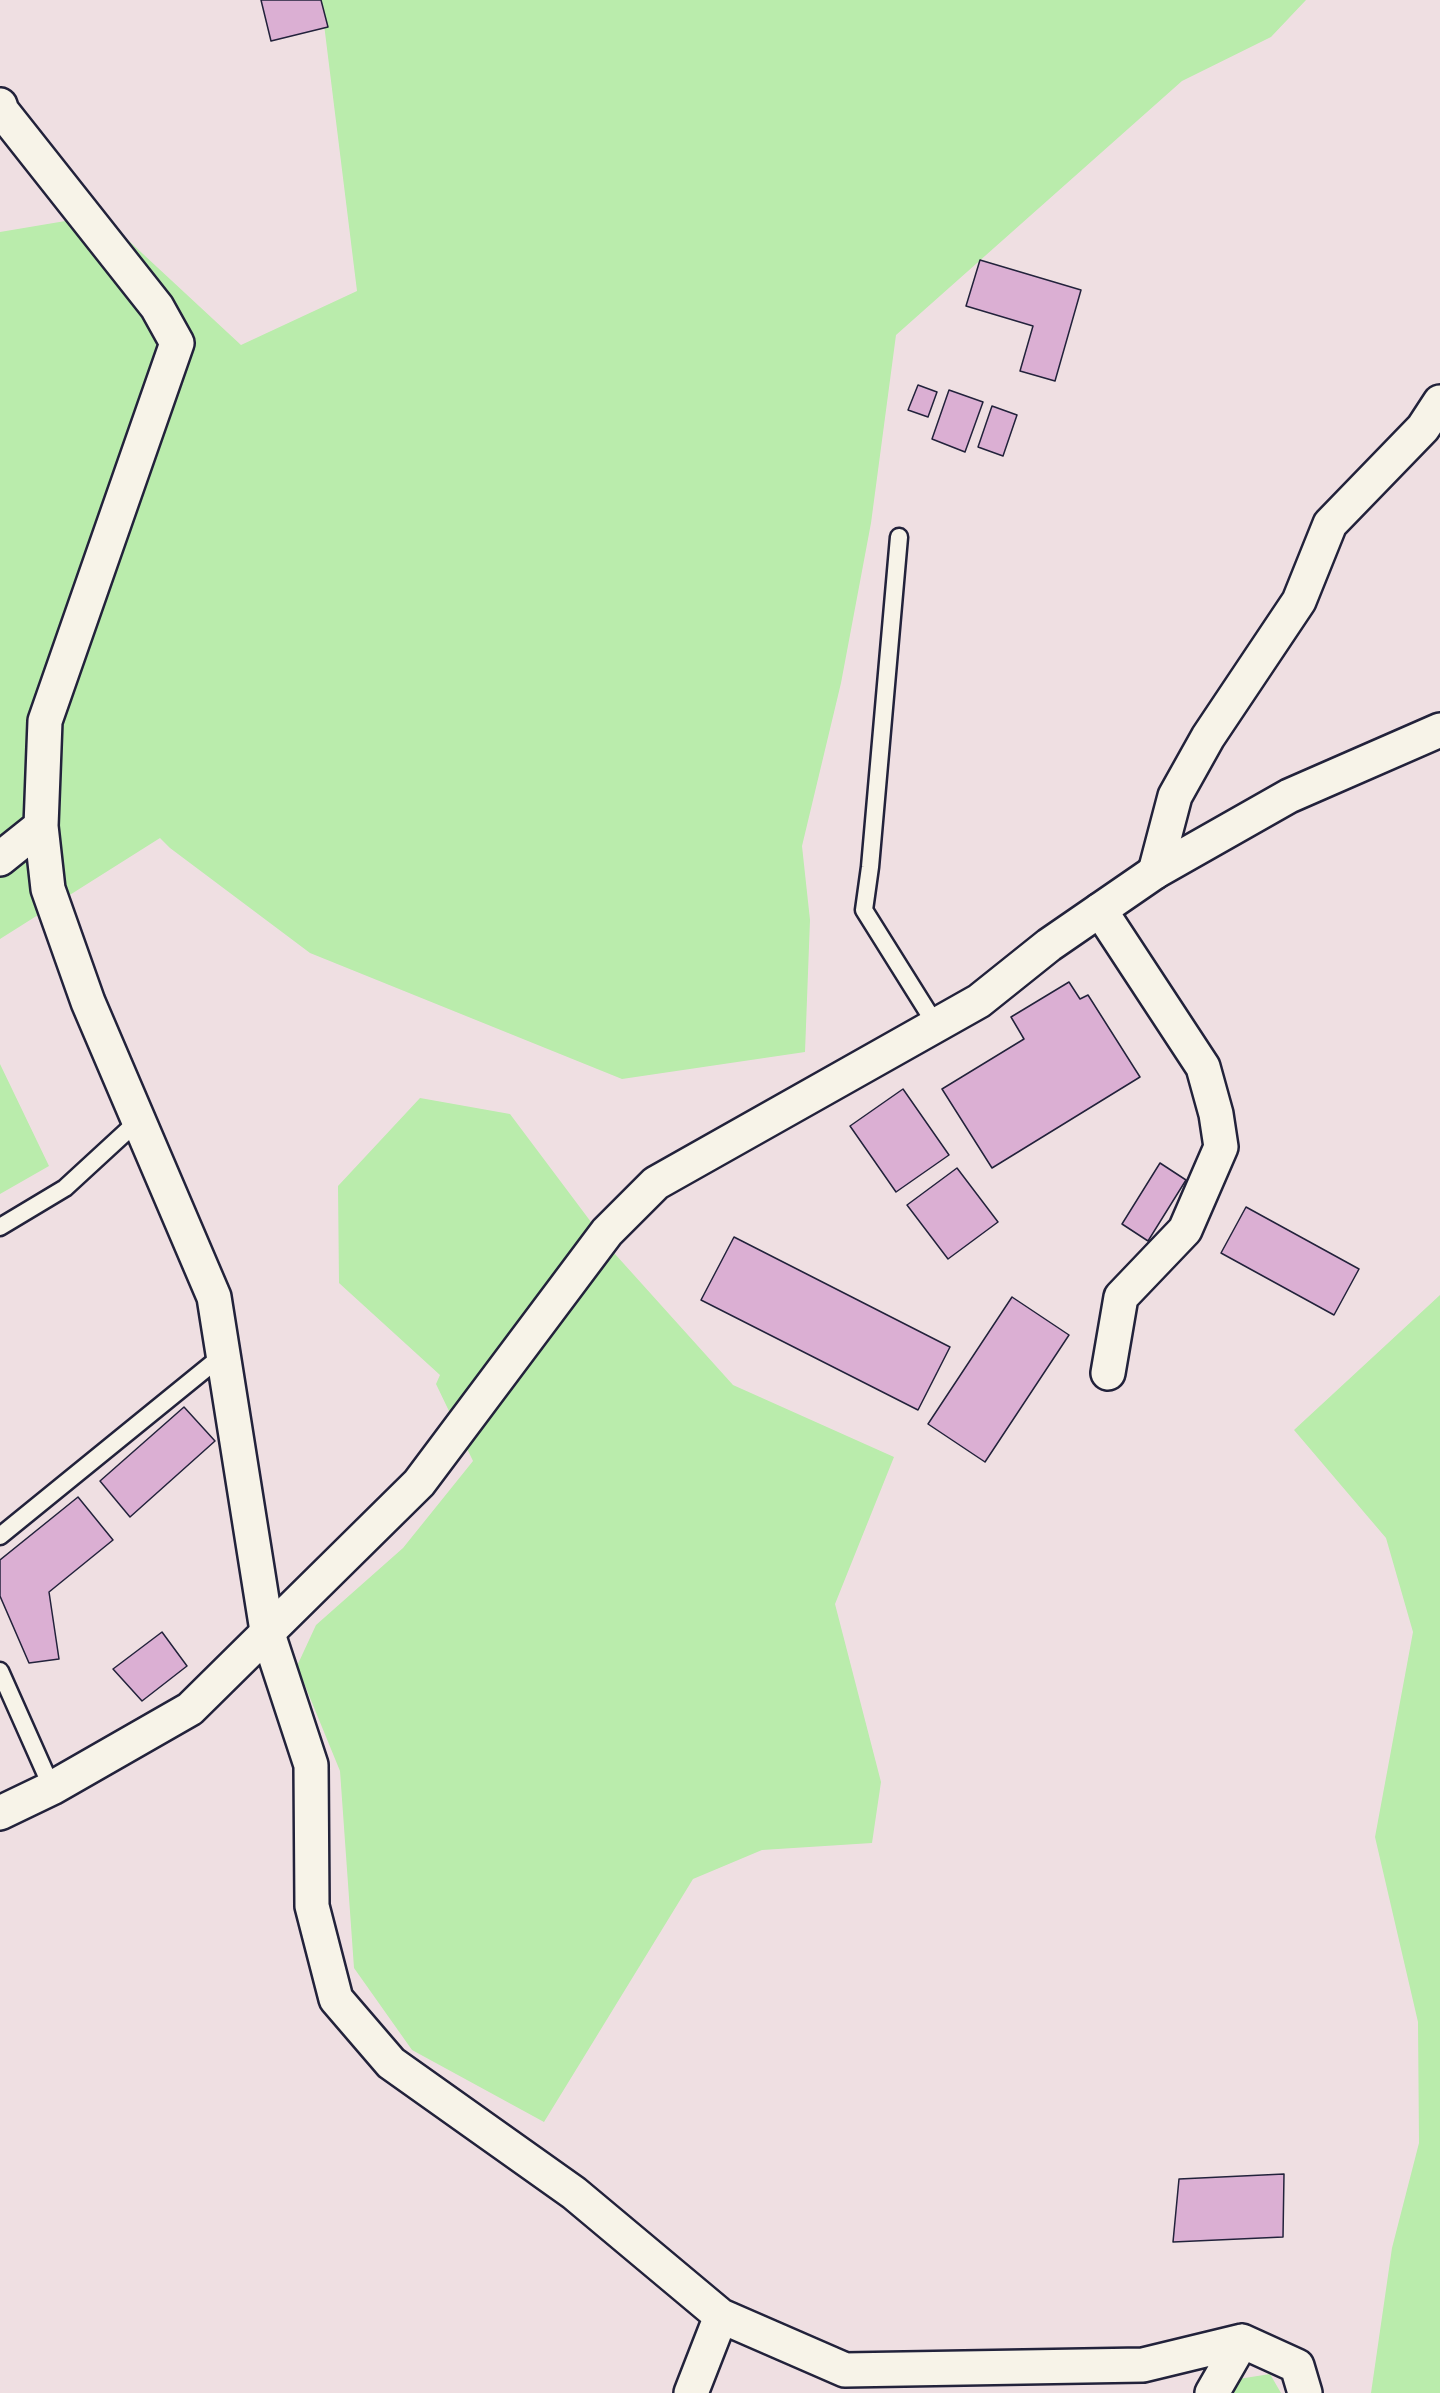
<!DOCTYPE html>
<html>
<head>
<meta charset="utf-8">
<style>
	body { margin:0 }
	canvas { display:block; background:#efdfe2 }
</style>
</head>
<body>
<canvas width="1440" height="2393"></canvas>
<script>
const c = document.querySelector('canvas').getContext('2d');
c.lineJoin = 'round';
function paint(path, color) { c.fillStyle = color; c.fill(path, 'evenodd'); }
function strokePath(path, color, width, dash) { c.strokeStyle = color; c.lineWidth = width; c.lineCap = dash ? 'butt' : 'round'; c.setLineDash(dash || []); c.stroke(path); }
paint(new Path2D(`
	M321,0h985l-35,37 -89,44 -286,254 -25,188 -30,160 -39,163 8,74 -5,132 -183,27 -312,-126 -140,-105 -10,-10 -160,101v-707l101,-17 140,130 116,-54z
	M0,1064l49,102 -49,28z
	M420,1098l90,16 105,140 118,131 161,72 -59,147 46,178 -9,61 -110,7 -69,29 -149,243 -132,-72 -58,-82 -14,-197 -43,-105 19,-41 87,-77 70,-87 -37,-77 4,-9 -101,-92 -1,-97z
	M1440,1295v1098h-69l21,-145 27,-105 -1,-121 -43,-185 38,-205 -27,-94 -92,-108z
	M1270,2374l11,19h-79l5,-9z`), '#baecac');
const building = new Path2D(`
	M261,0h60l7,27 -57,14z
	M980,260l101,30 -26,91 -35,-10 13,-45 -67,-20z
	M918,385l19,7 -9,25 -20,-7z
	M949,390l34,12 -18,50 -33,-13z
	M992,406l25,9 -14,41 -25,-9z
	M1069,982l11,17 8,-4 52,82 -148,91 -50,-79 82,-50 -13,-22z
	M903,1089l46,66 -53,37 -46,-66z
	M1160,1163l26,17 -38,61 -26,-17z
	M957,1168l41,54 -50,37 -41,-54z
	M1246,1207l113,62 -25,46 -113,-62z
	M734,1237l216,110 -32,63 -217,-110z
	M1012,1297l57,38 -84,127 -57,-38z
	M184,1407l31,34 -85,76 -30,-36z
	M78,1497l35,43 -64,52 10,67 -30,4 -29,-67v-36z
	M162,1632l25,34 -45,35 -29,-32z
	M1284,2174l-1,63 -110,5 6,-63z`);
paint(building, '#dbafd3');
strokePath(building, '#22223b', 1.5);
const lane = new Path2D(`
	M899,537l-29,330 -6,43 72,115
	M0,1227l65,-39 75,-69
	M0,1536l224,-182
	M0,1671l52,117`);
const street = new Path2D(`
	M0,105l2,6 155,196 20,36 -132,378 -4,105 7,63 40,113 126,295 53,334 44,134 1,141 24,93 55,64 183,130 147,123 124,54 298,-5 99,-24 55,25 8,27
	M0,859l41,-33
	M1155,872l20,-76 33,-59 91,-136 31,-77 93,-96 17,-26
	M1100,910l103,157 13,47 5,33 -36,83 -64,67 -13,76
	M691,2393l30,-77
	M1212,2393l30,-52`);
const secondary = new Path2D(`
	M0,1813l52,-25 138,-79 229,-226 188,-251 49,-49 323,-182 70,-56 106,-73 134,-76 151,-66`);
strokePath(lane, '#22223b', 21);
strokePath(street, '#22223b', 38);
strokePath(secondary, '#22223b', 38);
strokePath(lane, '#f7f3e8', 16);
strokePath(street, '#f7f3e8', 33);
strokePath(secondary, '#f7f3e8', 33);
</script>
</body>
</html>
